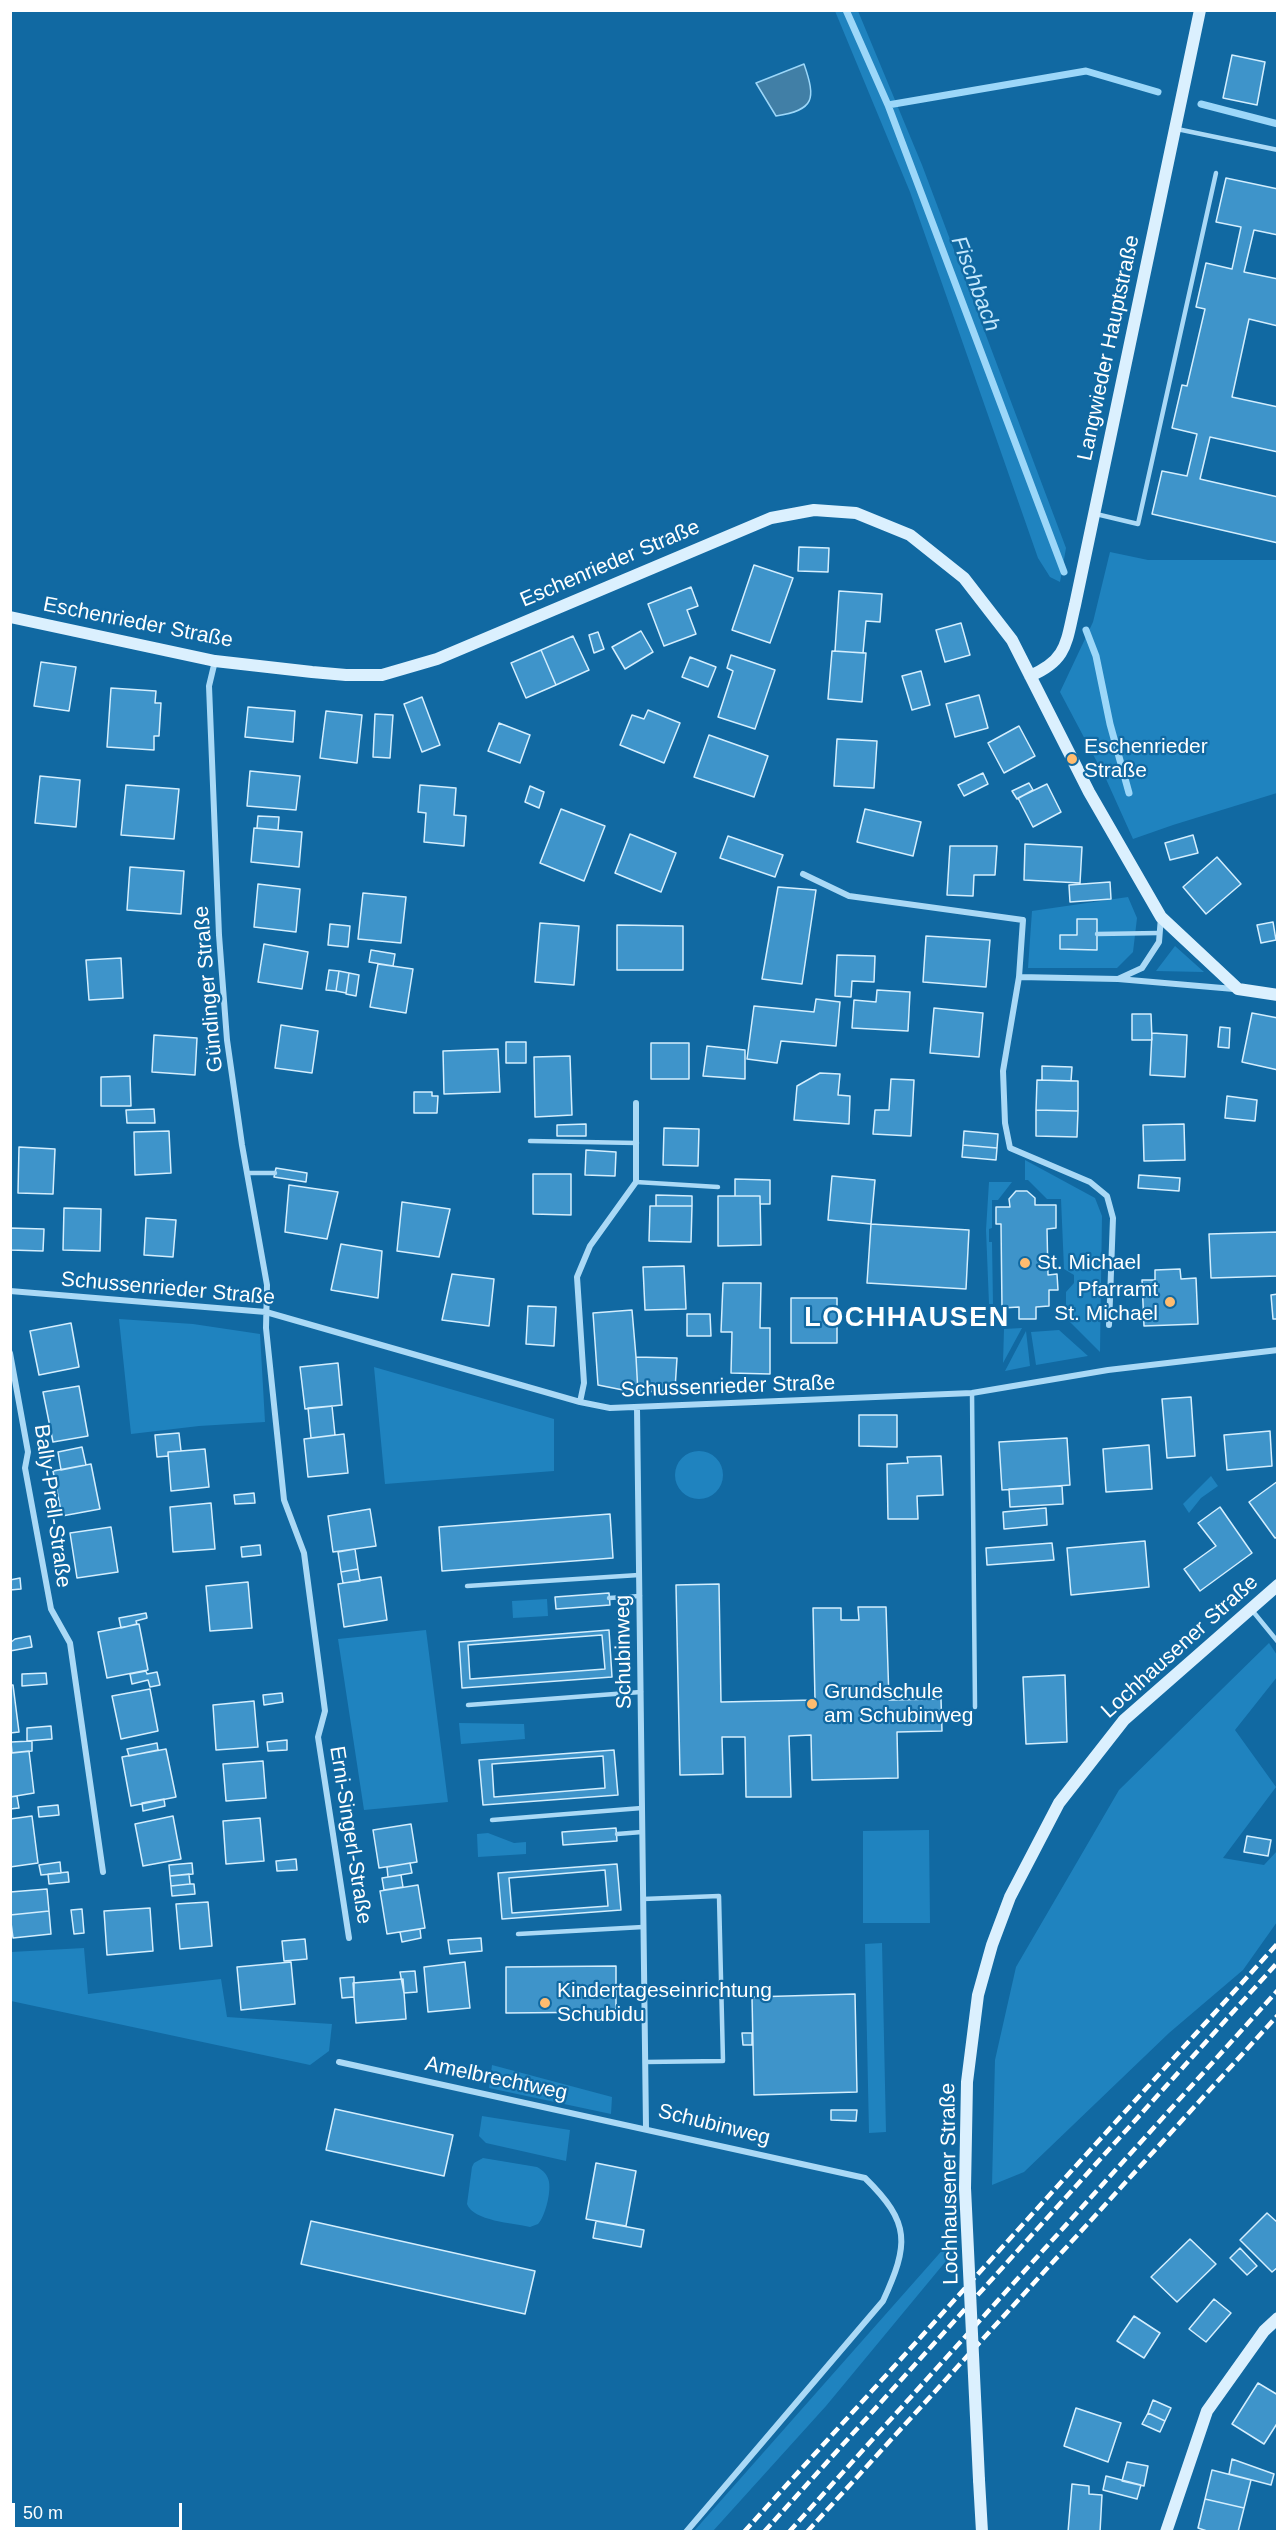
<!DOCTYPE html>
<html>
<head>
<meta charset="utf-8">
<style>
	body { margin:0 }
	#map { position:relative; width:1288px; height:2542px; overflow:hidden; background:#1169a2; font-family:Helvetica,sans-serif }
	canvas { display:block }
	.frame { position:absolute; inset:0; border:12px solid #fff; pointer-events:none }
	.scale { position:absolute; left:12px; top:2503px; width:170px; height:27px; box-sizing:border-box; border:3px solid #fff; border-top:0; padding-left:8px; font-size:18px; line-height:21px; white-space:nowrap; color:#fff; -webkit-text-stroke:4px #1169a2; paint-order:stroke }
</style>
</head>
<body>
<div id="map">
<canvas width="1288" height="2542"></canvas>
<div class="frame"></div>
<div class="scale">50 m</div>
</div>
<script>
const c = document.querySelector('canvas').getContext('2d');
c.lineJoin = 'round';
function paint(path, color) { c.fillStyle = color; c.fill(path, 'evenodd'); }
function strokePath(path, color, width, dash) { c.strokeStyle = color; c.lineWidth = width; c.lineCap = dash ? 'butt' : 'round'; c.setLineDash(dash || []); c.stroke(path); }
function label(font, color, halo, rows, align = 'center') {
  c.font = font + ' Helvetica,sans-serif'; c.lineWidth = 4.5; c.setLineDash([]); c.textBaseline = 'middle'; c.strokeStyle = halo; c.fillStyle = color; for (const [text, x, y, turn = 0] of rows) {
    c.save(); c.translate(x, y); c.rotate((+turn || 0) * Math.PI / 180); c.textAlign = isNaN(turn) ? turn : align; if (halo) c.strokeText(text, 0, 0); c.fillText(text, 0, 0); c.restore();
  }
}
paint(new Path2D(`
	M835,11h23l64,154 144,383 -6,34 -10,-5 -12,-19 -128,-366z
	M1110,552l38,8h129v233l-104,32 -40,14 -27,-60 -46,-87 33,-70z
	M1128,897l9,21 -4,34 -16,16h-89l4,-57z
	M1175,946l29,26 -48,-1z
	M1025,1160l70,38 7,18 -2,136 -34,-34v-26l8,-9v-8l-10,-6 -3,-70h-14l-19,-19h-3z
	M989,1182h23l-14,18h-6v28l-3,1v13h3l1,62h-4l-3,-74z
	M119,1319l74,5 67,10 5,88 -66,4 -68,8z
	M1022,1328l-19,35 1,-34z
	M1059,1330l29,26 -52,9 -5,-33z
	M1026,1331l4,35 -25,5z
	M374,1367l180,52v52l-169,13z
	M675 1475a24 24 0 1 1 48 0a24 24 0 1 1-48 0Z
	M1211,1476l7,10 -17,12 -12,15 -6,-9z
	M547,1599l1,17 -35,2 -1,-17z
	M426,1630l22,172 -84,8 -26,-171z
	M1269,1643l8,12v22l-42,53 41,57 -53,71 41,7 13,-14v71l-34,48 -74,63 -145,139 -32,13 3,-125 21,-93 103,-177z
	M459,1723l65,1 1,15 -64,5z
	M929,1830l1,93h-67v-92z
	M488,1833l26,10 12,-1v12l-48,3 -1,-23z
	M882,1943l4,189 -17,1 -4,-189z
	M84,1948l4,46 133,-15 6,38 105,7 -3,27 -19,14 -299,-64v-49z
	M492,2065l120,32 -1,17 -122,-26z
	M482,2116l88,14 -4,31 -80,-18 -7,-7z
	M483,2158l54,9c6,3 11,8 12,15 2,11 -4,35 -11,42l-8,3c-17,-4 -57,-6 -63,-23l5,-37 2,-4z
	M946,2246v15l-120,145 -113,125h-19z`), '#1f83bf');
const water = new Path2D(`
	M804,64c12,35 11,46 -28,52l-20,-33z`);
paint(water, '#417fa6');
strokePath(water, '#9cd7f9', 1.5);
strokePath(new Path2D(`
	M846,10l42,95 176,467
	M1201,104l77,20
	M888,105l198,-34 72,21
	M1086,630l10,26 14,68 19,69`), '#9cd7f9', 7);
const building = new Path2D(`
	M1232,55l33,7 -8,43 -34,-7z
	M1226,178l52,11v46l-24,-5 -10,42 34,7v47l-29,-7 -17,78 46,10v45l-68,-15 -10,42 78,18v46l-126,-29 10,-43 25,5 10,-42 -25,-6 10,-43 5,1 18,-77 -9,-2 10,-44 26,6 9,-42 -25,-5z
	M799,547l30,1 -1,24 -30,-1z
	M754,565l39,13 -23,65 -38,-13z
	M691,587l7,19 -11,4 9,24 -32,12 -16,-42z
	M839,591l43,3 -2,28 -14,-1 -3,32 -28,-2z
	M961,623l9,32 -25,7 -9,-32z
	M641,631l12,21 -28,17 -13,-22z
	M598,632l6,17 -10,4 -5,-18z
	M573,636l16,34 -33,15 -15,-35z
	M541,650l15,35 -30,13 -15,-35z
	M832,651l34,2 -4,49 -34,-3z
	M731,655l44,15 -20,59 -37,-12 15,-46 -6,-3z
	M690,657l26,10 -8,20 -26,-10z
	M41,662l35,5 -7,44 -35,-5z
	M921,671l9,34 -18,5 -10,-34z
	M111,688l45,3 -1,12h6l-2,33h-5v14l-47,-3z
	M979,695l9,33 -33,9 -9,-33z
	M422,697l18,48 -18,7 -18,-48z
	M248,707l47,4 -2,31 -48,-5z
	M648,710l32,13 -16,40 -44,-18 12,-30 12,4z
	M326,711l36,4 -5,48 -37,-5z
	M375,714l18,1 -3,43 -17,-1z
	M499,723l31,12 -10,28 -32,-12z
	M1019,726l16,30 -31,17 -16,-30z
	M709,735l59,21 -14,41 -60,-20z
	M837,739l40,2 -3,47 -40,-2z
	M250,771l50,5 -4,34 -49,-4z
	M983,773l5,11 -24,12 -6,-11z
	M40,776l40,4 -4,47 -41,-4z
	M1029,783l4,7 -16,9 -5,-8z
	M1047,784l14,28 -28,15 -15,-29z
	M126,785l53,4 -5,50 -53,-4z
	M420,785l36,3 -2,27 12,1 -2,30 -40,-4 2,-29 -8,-1z
	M530,786l14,6 -5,16 -14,-6z
	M561,809l44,17 -21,55 -44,-18z
	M865,809l56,13 -8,34 -56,-14z
	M258,816l21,1 -1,13 -21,-2z
	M254,828l48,4 -3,35 -48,-5z
	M630,834l46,19 -15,39 -46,-19z
	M1193,835l5,18 -28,7 -5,-17z
	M728,836l55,19 -8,22 -55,-19z
	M1025,844l57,3 -2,36 -56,-3z
	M950,846h47l-2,29h-21l-1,21 -26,-1z
	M1217,857l24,27 -35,30 -23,-27z
	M130,867l54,4 -3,43 -54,-4z
	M1110,882l1,17 -41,3 -1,-17z
	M258,884l42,5 -4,43 -42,-5z
	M778,887l38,3 -14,94 -40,-5z
	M363,893l43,4 -5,46 -43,-4z
	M1077,919h20v31l-37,-1v-14h17z
	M1273,922l3,18 -15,3 -4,-18z
	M540,923l39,3 -5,59 -39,-3z
	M330,924l20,2 -2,21 -20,-2z
	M617,925l66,1v44h-66z
	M926,936l64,4 -4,47 -63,-5z
	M264,944l44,8 -6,37 -44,-7z
	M371,950l24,4 -2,12 -24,-4z
	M837,955l38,1 -1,26 -22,-1 -1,16 -16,-1z
	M121,958l2,40 -34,2 -3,-40z
	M378,964l35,5 -7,44 -36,-6z
	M329,970l10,1 -3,20 -10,-1z
	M339,971l10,2 -3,20 -10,-2z
	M349,973l10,2 -3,21 -10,-2z
	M877,990l33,2 -2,39 -56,-3 2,-28 22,2z
	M816,999l24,3 -4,44 -55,-5 -4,22 -30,-4 7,-53 60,6z
	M934,1008l49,5 -4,44 -49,-4z
	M1252,1013l26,5v52l-36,-8z
	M1132,1014h19l1,26h-20z
	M281,1025l37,6 -6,42 -37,-5z
	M1220,1027l10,1 -1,20 -11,-1z
	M1152,1033l35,2 -2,42 -35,-2z
	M154,1035l43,3 -2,37 -43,-3z
	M506,1042h20v21h-20z
	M651,1043h38v36h-38z
	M707,1046l38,4v29l-42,-3z
	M498,1049l2,43 -56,2 -1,-43z
	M570,1056l2,59 -37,2 -1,-60z
	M1042,1066l30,1 -1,14 -29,-1z
	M820,1073l20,1 -2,21 12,1 -1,28 -55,-4 3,-34z
	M130,1076l1,30h-30v-29z
	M891,1079l23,1 -3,56 -38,-2 2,-24h14z
	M1037,1080l41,1v30l-42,-1z
	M414,1092h18v4h6l-1,17h-23z
	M1227,1096l30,4 -2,21 -30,-3z
	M154,1109l1,14h-28l-1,-13z
	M1036,1110l42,1 -1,26 -41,-1z
	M586,1124v12h-29v-11z
	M1184,1124l1,36 -41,1 -1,-36z
	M664,1128l35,1 -1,37 -35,-1z
	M169,1131l2,42 -36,2 -1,-43z
	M964,1131l34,3 -1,14 -34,-3z
	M963,1145l34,3 -1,12 -34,-3z
	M19,1147l36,2 -2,45 -35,-1z
	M586,1150l30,2 -1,24 -30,-1z
	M276,1168l31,5 -1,9 -32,-5z
	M533,1174h38v41l-38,-1z
	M1139,1175l41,3 -1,13 -41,-3z
	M832,1176l43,4 -4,44 -43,-4z
	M735,1179l35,1v24h-10v-8h-25z
	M289,1185l49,7 -11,47 -42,-7z
	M1016,1191h11l8,7v7h21v23l-9,1 1,46 9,-1 1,16h-9v16l-13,1v12h-17v-12l-17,1 -1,-84h-5v-17h14l-1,-8z
	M656,1195l36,1v10h-36z
	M718,1196h42l1,49 -43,1z
	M402,1202l48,7 -11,48 -42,-6z
	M650,1206h42l-1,36 -42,-1z
	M64,1208l37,1 -1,42 -37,-1z
	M146,1218l30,2 -3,37 -29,-2z
	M871,1224l98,6 -3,59 -99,-6z
	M10,1228l34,1 -1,22 -33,-1z
	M1278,1232v44l-67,2 -2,-44z
	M341,1244l41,7 -4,47 -47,-8z
	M684,1266l2,43 -41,1 -2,-43z
	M1180,1269l1,10 15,-1 2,46 -54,2 -2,-46h13v-10z
	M452,1274l42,5 -5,47 -47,-6z
	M723,1283h38l-1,45h10v46l-39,-1 1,-41h-11z
	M1278,1294v25h-5l-2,-24z
	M791,1298h46v45h-46z
	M528,1306l28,1 -2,39 -28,-2z
	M632,1310l4,47 2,36 -40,-8 -5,-72z
	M687,1314h23l1,22h-24z
	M71,1323l8,44 -40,8 -9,-44z
	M636,1357l41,1 -2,31 -37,4z
	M338,1363l4,42 -37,4 -5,-42z
	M79,1386l9,50 -35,6 -10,-50z
	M1191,1397l4,59 -28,2 -5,-59z
	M332,1406l3,29 -24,3 -3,-30z
	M859,1415h38v32l-38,-1z
	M1270,1431l2,35 -45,4 -3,-35z
	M179,1433l2,18 -13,1v4l-11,1 -2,-22z
	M344,1434l4,39 -40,4 -4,-38z
	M1067,1438l3,47 -68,5 -3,-48z
	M1149,1445l3,44 -46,3 -3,-43z
	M82,1447l4,18 -25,5 -3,-18z
	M205,1449l4,38 -38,4 -3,-39z
	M941,1456l2,39 -26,1 1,23h-30l-1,-55 21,-1 -1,-6z
	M91,1464l9,45 -38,7 -9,-45z
	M1278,1481v56l-3,1 -26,-36z
	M1062,1486l1,18 -53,3 -1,-18z
	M254,1493l1,10 -20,1 -1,-9z
	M211,1503l4,46 -42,3 -3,-45z
	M1220,1507l32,46 -52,38 -16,-22 32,-23 -18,-23z
	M1046,1508l1,17 -43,4 -1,-17z
	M370,1509l6,37 -43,6 -5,-36z
	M610,1514l3,44 -171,13 -3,-44z
	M111,1527l7,45 -41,6 -7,-45z
	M1145,1541l4,46 -78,8 -4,-47z
	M1052,1543l2,17 -67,5 -1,-17z
	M260,1545l1,10 -19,2 -1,-10z
	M355,1549l3,20 -17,3 -3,-20z
	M358,1569l2,12 -17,2 -2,-11z
	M381,1577l6,43 -43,7 -6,-43z
	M20,1578l1,11 -11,1v-10z
	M248,1582l4,46 -42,3 -4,-45z
	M719,1584l2,118 94,-2 -2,-92h28v12h18l-1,-13h28l3,93 52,-1 1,32 -45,1 1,46 -86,2 -1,-45 -22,1 2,61h-45l-1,-60h-23l1,37 -43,1 -4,-190z
	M609,1593l1,12 -54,4 -1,-12z
	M146,1613l1,5 -11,3 1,3 -16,4 -2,-10z
	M139,1624l9,46 -41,8 -9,-46z
	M609,1630l3,47 -150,11 -3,-46z
	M602,1635l3,34 -135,10 -2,-34z
	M30,1636l2,11 -22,4v-8l5,-4z
	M146,1671l1,3 10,-2 3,13 -10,2 -2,-7 -16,4 -2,-10z
	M46,1673l1,11 -25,2v-12z
	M1065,1675l2,67 -41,2 -3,-67z
	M10,1685h3l6,47 -9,1z
	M150,1689l8,42 -37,8 -9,-43z
	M282,1693l1,9 -19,3 -1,-10z
	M254,1701l4,46 -42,3 -3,-45z
	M51,1726l1,13 -25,2v-13z
	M287,1740v10l-19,1 -1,-9z
	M32,1741v10l-20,2 -1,-11z
	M157,1743l1,7 -29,6 -2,-7z
	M166,1749l10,48 -45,9 -9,-49z
	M614,1750l4,45 -135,10 -4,-45z
	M29,1751l5,42 -24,4v-44z
	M603,1756l2,32 -111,9 -2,-33z
	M263,1761l3,37 -40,3 -3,-37z
	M17,1796l2,12 -9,1v-12z
	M164,1799l1,7 -22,5 -1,-8z
	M58,1805l1,10 -20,2 -1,-10z
	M32,1816l6,47 -28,4v-48z
	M173,1816l8,43 -38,7 -8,-42z
	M260,1818l4,43 -38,3 -3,-43z
	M411,1824l6,38 -38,6 -6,-38z
	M616,1828l1,13 -54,4 -1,-13z
	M1247,1836l24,4 -3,16 -24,-4z
	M296,1859l1,11 -20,1 -1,-10z
	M60,1862l1,11 -20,2 -2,-10z
	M192,1863l1,11 -23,2 -1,-11z
	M410,1863l2,10 -24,4 -1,-10z
	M617,1864l4,46 -119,9 -4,-46z
	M605,1870l3,36 -96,7 -3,-35z
	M68,1872l1,10 -20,2 -1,-10z
	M189,1874l1,10 -19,2 -1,-10z
	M401,1875l2,12 -19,3 -2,-12z
	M190,1884h4l1,10 -23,2 -1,-10z
	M418,1885l7,43 -38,6 -7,-43z
	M47,1889l2,22 -39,4v-23z
	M208,1902l4,44 -32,3 -4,-45z
	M150,1908l3,43 -46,4 -3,-44z
	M82,1909l2,24 -10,1 -3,-24z
	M49,1911l2,23 -38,4 -3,-23z
	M420,1929l1,9 -19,4 -2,-10z
	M481,1938l1,13 -32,3 -2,-14z
	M305,1939l2,20 -23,2 -2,-20z
	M291,1962l4,42 -54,6 -4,-43z
	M465,1962l5,46 -42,4 -4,-45z
	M616,1966v46l-110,1v-46z
	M415,1971l2,21 -13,1 -4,-21z
	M354,1977v20l-12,1 -2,-20z
	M403,1979l3,40 -50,4 -3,-40z
	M855,1994l2,98 -103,3 -2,-98z
	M742,2033h10v12h-9z
	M335,2109l118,26 -9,41 -118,-26z
	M831,2110h26l-1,11 -25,-1z
	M596,2163l40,8 -10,55 -40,-7z
	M1267,2213l11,10v44l-6,5 -32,-32z
	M311,2221l224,50 -10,43 -224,-50z
	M596,2221l48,9 -3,17 -48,-9z
	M1190,2239l26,25 -39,38 -26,-25z
	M1240,2248l17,18 -10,9 -17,-17z
	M1214,2299l17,14 -25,29 -17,-13z
	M1134,2316l26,17 -16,25 -27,-17z
	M1258,2383l20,12v27l-14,22 -32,-20z
	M1153,2400l18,8 -6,13 -17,-8z
	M1076,2408l45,15 -13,39 -44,-16z
	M1148,2413l17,8 -5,11 -18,-8z
	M1232,2459l42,15 -3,11 -42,-11z
	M1127,2462l21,4 -4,20 -22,-5z
	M1212,2470l39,10 -7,28 -39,-9z
	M1106,2476l35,9 -4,14 -34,-9z
	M1072,2484l17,2v8l13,1 -2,37h-32z
	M1205,2499l39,9 -6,24h-28l-12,-4z`);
paint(building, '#3e94ca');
strokePath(building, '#d3eefe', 1.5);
strokePath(new Path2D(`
	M1177,129l101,21
	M1096,514l42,10 78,-351
	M1097,934l62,-1
	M530,1141l107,2
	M247,1173h28
	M636,1182l82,5
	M972,1393l3,314
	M467,1586l172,-11
	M609,1598l31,-2
	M1251,1609l27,33
	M468,1705l173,-13
	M492,1820l150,-12
	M617,1834l25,-2
	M643,1899l76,-3 4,165 -78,1
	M518,1934l125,-7`), '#aad9f6', 4.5);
strokePath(new Path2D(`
	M215,661l-6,25 10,249 8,105 15,105 25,140 -1,43 18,172 20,53 21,158 -7,26 31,201
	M803,874l46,22 174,24 -4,57 -16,94 2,52 5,25 80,34 17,14 6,22 -4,107
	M1019,977l99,2 116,10
	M1118,979l24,-11 17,-26 2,-25
	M10,1291l256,21 314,90 30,6 362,-15 136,-23 170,-20
	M10,1353l18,99 -3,16 26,141 19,34 33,229
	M580,1402l4,-19 -7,-106 13,-31 46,-64v-79
	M637,1408l9,720
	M339,2062l526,116c46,45 44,66 18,123l-197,231`), '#aad9f6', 6);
strokePath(new Path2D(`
	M10,617l205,44 97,11 34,3h36l55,-16 334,-141 43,-8 42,3 54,22 54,43 48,62 77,152 72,125 77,72 40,6
	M1030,676c38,-16 36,-34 45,-71l125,-595
	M965,2188l2,-106 11,-87 14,-50 18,-48 49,-94 65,-83 154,-135
	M979,2480l3,52
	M1166,2532l41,-121 57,-80 14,-13`), '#dbf0fe', 12);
strokePath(new Path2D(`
	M744,2532l534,-589
	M764,2532l514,-570
	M789,2532l489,-542
	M807,2532l471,-517`), '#fff', 4.5, [10, 4.5]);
strokePath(new Path2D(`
	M965,2188l14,292`), '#dbf0fe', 12);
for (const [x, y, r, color] of [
	[1072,759,6,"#ffbc6f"],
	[1025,1263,6,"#ffbc6f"],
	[1170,1302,6,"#ffbc6f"],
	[812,1704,6,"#ffbc6f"],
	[545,2003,6,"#ffbc6f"]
]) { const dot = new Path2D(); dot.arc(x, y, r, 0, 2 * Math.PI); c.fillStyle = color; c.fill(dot); strokePath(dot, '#1169a2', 2); }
label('21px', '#fff', '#1169a2', [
	["Langwieder Hauptstraße",1109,348,-78],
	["Eschenrieder Straße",610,564,-23],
	["Eschenrieder Straße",138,623,11],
	["Gündinger Straße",209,989,-95],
	["Schussenrieder Straße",168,1289,5],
	["Schussenrieder Straße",728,1387,-2],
	["Bally-Prell-Straße",52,1506,82],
	["Lochhausener Straße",1180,1647,-42],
	["Schubinweg",624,1652,-91],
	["Erni-Singerl-Straße",350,1835,81],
	["Amelbrechtweg",496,2079,12],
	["Schubinweg",714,2125,14],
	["Lochhausener Straße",950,2184,-91]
]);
label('21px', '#fff', '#1169a2', [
	["Eschenrieder",1084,747],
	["Straße",1084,771],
	["St. Michael",1037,1263],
	["Pfarramt",1158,1290,"right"],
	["St. Michael",1158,1314,"right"],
	["Grundschule",824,1692],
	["am Schubinweg",824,1716],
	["Kindertageseinrichtung",557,1991],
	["Schubidu",557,2015]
], 'left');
label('italic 22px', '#c5e8fd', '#1169a2', [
	["Fischbach",975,284,69]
]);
c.letterSpacing = '1.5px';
label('bold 27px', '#fff', '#1169a2', [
	["LOCHHAUSEN",907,1319]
]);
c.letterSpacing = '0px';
</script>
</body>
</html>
